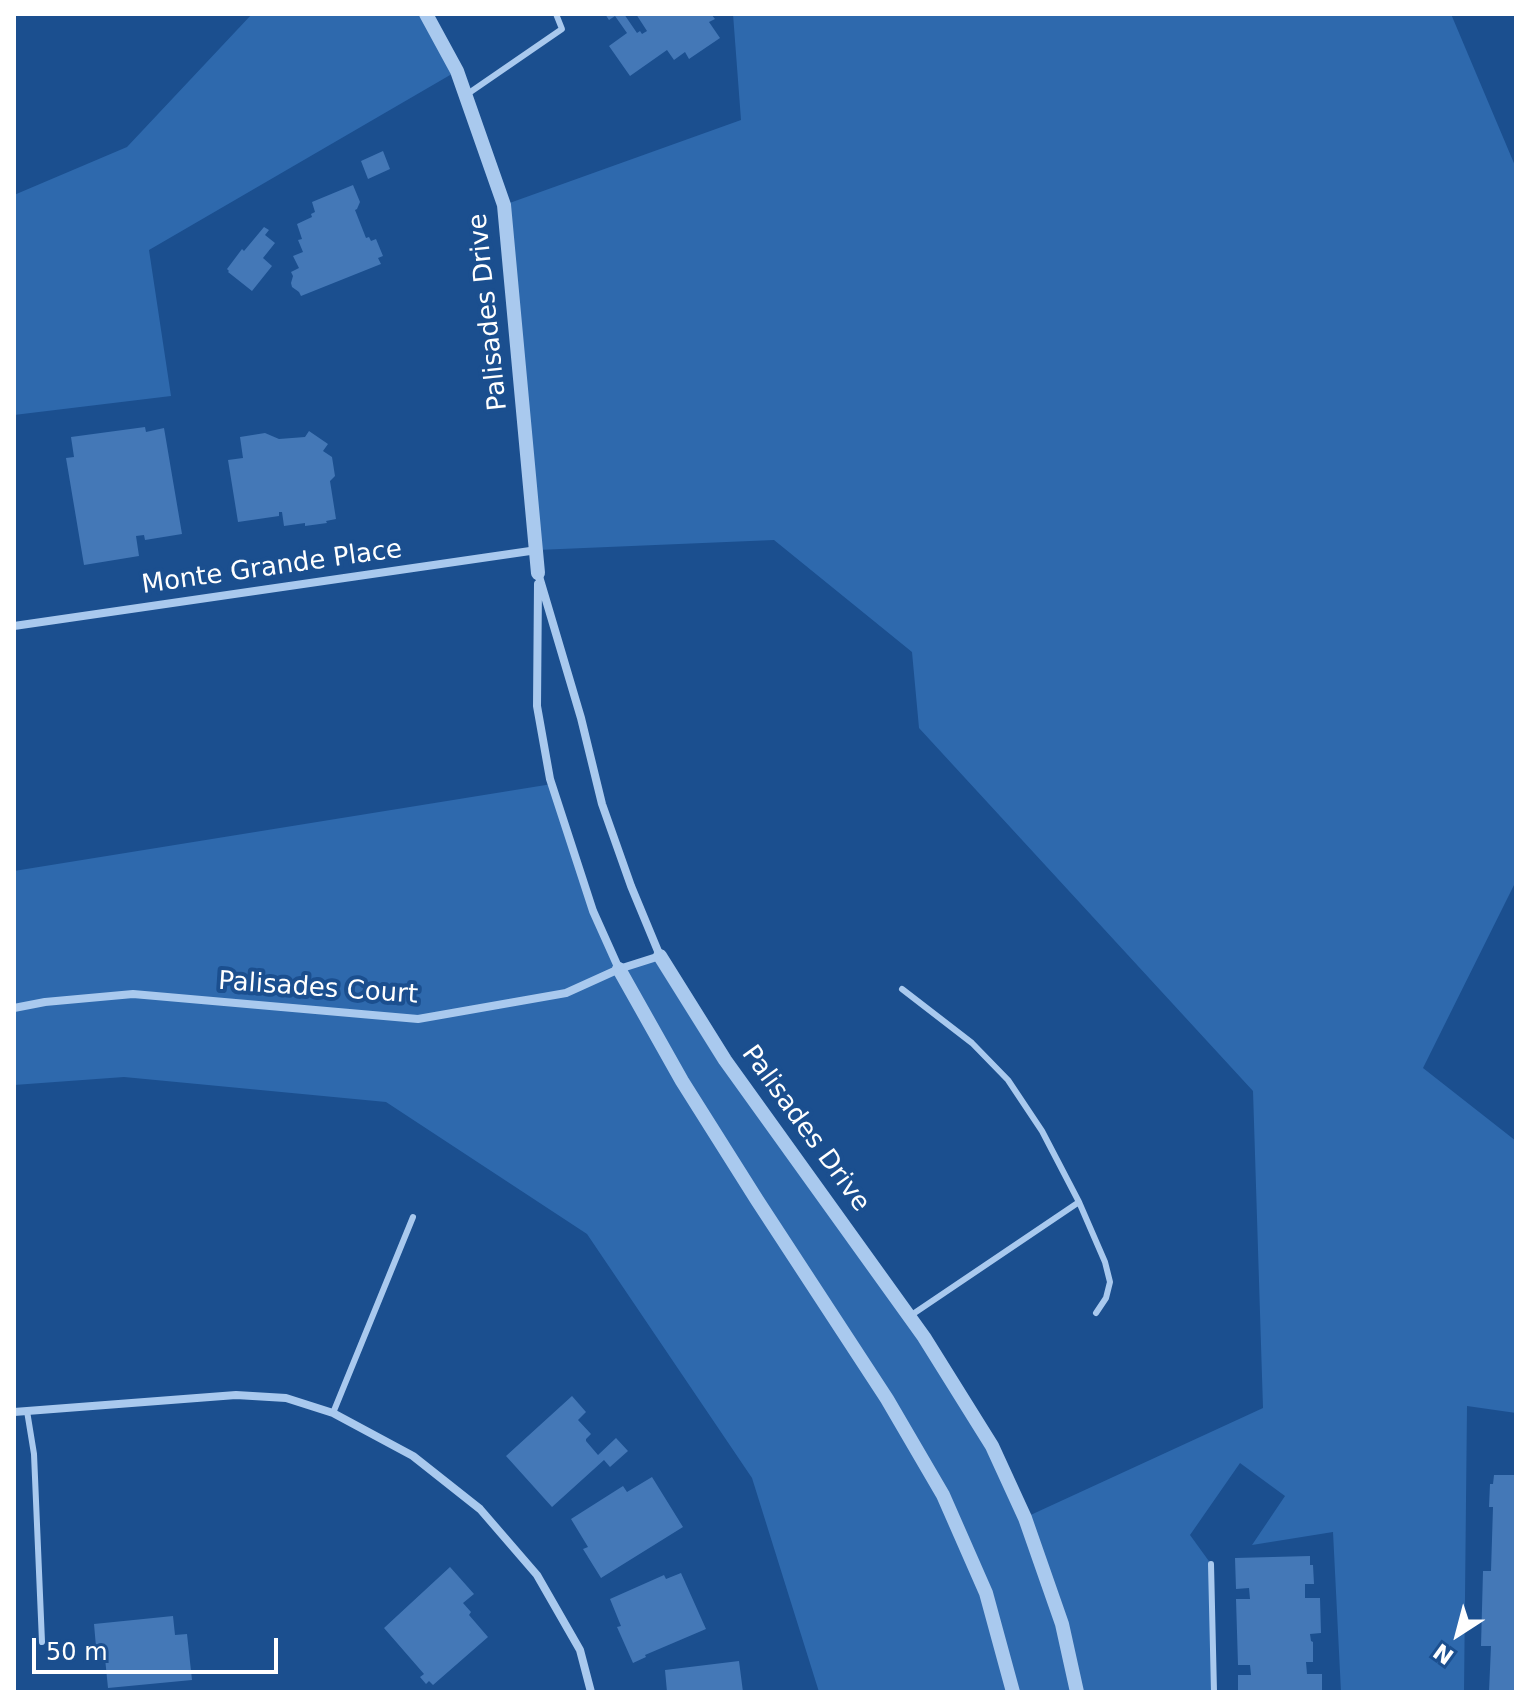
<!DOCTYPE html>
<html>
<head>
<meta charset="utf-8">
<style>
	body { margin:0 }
	#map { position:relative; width:1530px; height:1706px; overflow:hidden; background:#1b4f8f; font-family:"DejaVu Sans",sans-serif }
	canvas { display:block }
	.frame { position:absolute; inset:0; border:16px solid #fff; pointer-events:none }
	.north { position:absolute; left:1418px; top:1594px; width:80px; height:80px; -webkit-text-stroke:6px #1b4f8f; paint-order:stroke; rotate:216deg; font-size:22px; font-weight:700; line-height:32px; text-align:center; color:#fff }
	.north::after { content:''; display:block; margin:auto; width:28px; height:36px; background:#fff; clip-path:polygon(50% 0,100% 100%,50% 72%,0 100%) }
	.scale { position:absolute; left:32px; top:1638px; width:246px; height:36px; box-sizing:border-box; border:4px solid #fff; border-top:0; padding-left:10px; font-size:24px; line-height:28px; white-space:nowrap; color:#fff; -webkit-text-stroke:6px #1b4f8f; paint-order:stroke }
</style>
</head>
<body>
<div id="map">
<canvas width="1530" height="1706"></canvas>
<div class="frame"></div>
<div class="north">N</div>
<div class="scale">50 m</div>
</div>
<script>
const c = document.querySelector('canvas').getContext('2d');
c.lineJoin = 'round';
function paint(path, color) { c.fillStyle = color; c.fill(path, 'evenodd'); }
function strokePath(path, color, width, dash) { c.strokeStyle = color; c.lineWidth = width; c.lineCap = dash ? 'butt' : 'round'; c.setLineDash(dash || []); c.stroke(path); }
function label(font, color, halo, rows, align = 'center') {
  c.font = font + ' "DejaVu Sans",sans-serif'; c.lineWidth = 8; c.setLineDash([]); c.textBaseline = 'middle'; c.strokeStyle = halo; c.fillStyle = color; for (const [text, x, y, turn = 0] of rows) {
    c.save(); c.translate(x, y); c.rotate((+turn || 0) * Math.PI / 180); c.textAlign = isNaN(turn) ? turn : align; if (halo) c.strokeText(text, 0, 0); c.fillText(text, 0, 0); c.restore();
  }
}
paint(new Path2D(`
	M252,14h174l31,57 -308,179 22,146 -157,19v-220l113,-48z
	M733,14h718l65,154v713l-93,187 93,73v272l-49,-7 -3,286h-123l-8,-160 -81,13 33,-49 -45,-33 -50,72 21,29 3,128h-395l-67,-214 -165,-244 -201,-132 -262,-25 -110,8v-214l538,-87 44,132 22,49 42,-9 264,381 100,181 239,-110 -10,-317 -334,-363 -7,-76 -138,-112 -237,10 -33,-345 237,-85z`), '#2e69ad');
paint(new Path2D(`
	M605,14h19l13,19 3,-2 2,3 5,-3 -11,-17h75l4,5 -6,3 11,16 -31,21 -4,-7 -11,8 -7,-10 -37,26 -21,-30 18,-13 -12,-17 -6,4z
	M383,151l7,18 -22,10 -7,-18z
	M353,185l7,17 -3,7 -2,1 11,28 3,-1 2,4 5,-2 7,17 -5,2 3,6 -80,32 -2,-4 -7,-5 -1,-4 2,-7 -2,-4 8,-4 -6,-12 10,-4 -5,-12 4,-1 -5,-15 15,-7 -1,-3 4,-2 -3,-10z
	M264,227l5,3 -4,5 10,8 -12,15 9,8 -20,25 -24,-19 1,-1 -2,-2 15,-20 2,2z
	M145,427l1,5 18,-4 18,106 -37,6 -1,-5 -8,1 3,20 -55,9 -18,-107 8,-1 -3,-20z
	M309,431l19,13 -5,7 9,6 3,19 -5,5 6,38 -10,2 1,2 -22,3v-3l-21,3 -2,-14h-3v4l-41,6 -10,-62 15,-2 -3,-21 25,-4 14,6 26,-2z
	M572,1396l14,16 -8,8 13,14 -5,5v2l12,14 18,-17 12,13 -18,16 -6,-7 -52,47 -46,-51z
	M1494,1475h22v217h-27l2,-46h-10l2,-75h8l2,-64h-4l1,-23h3z
	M652,1477l31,50 -82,51 -18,-29 5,-2 -17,-28 52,-33 4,6z
	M1310,1556v9h3l1,19h-9v14h15l1,35 -11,1 1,7 2,1v20h-7l1,12h15v18h-84v-17h13l-1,-10h-12l-2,-66h14l-1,-11 -13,1 -1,-31z
	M450,1567l24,27 -11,9 8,9 -2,3 19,22 -55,48 -4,-4 -3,3 -6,-7 4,-3 -40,-46z
	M681,1573l25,56 -61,26 1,2 -13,6 -16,-36 4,-1 -11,-27 54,-24 2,4z
	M173,1616l2,19 12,-1 5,46 -84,8 -3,-30h-8l-3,-34z
	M739,1661l4,31h-76l-2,-22z`), '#4478b7');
strokePath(new Path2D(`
	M466,95l96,-66 -6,-15
	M902,989l70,54 36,37 34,51 37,71 26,60 5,20 -4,16 -10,15
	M910,1316l169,-114
	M27,1411l7,43 8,188
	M333,1413l80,-196
	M1211,1564l3,128`), '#a9c9ee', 6);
strokePath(new Path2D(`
	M538,584l-1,122 13,73 43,132 26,58
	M14,626l523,-76
	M14,1008l31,-6 88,-8 285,25 148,-26 53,-24 41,-13 -29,-70 -29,-82 -21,-86 -43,-145
	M14,1412l222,-17 50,3 47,15 80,43 67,53 57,66 43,75 11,42`), '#a9c9ee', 8);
strokePath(new Path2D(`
	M426,14l31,57 47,134 34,368
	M660,956l65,104 199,277 68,109 33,72 37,106 15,68
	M619,969l63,112 75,119 130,199 56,96 43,98 27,99`), '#a9c9ee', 14);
label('26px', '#fff', '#1b4f8f', [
	["Palisades Drive",489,312,-96],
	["Monte Grande Place",272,568,-8],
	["Palisades Court",318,989,4],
	["Palisades Drive",805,1129,54]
]);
</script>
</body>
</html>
